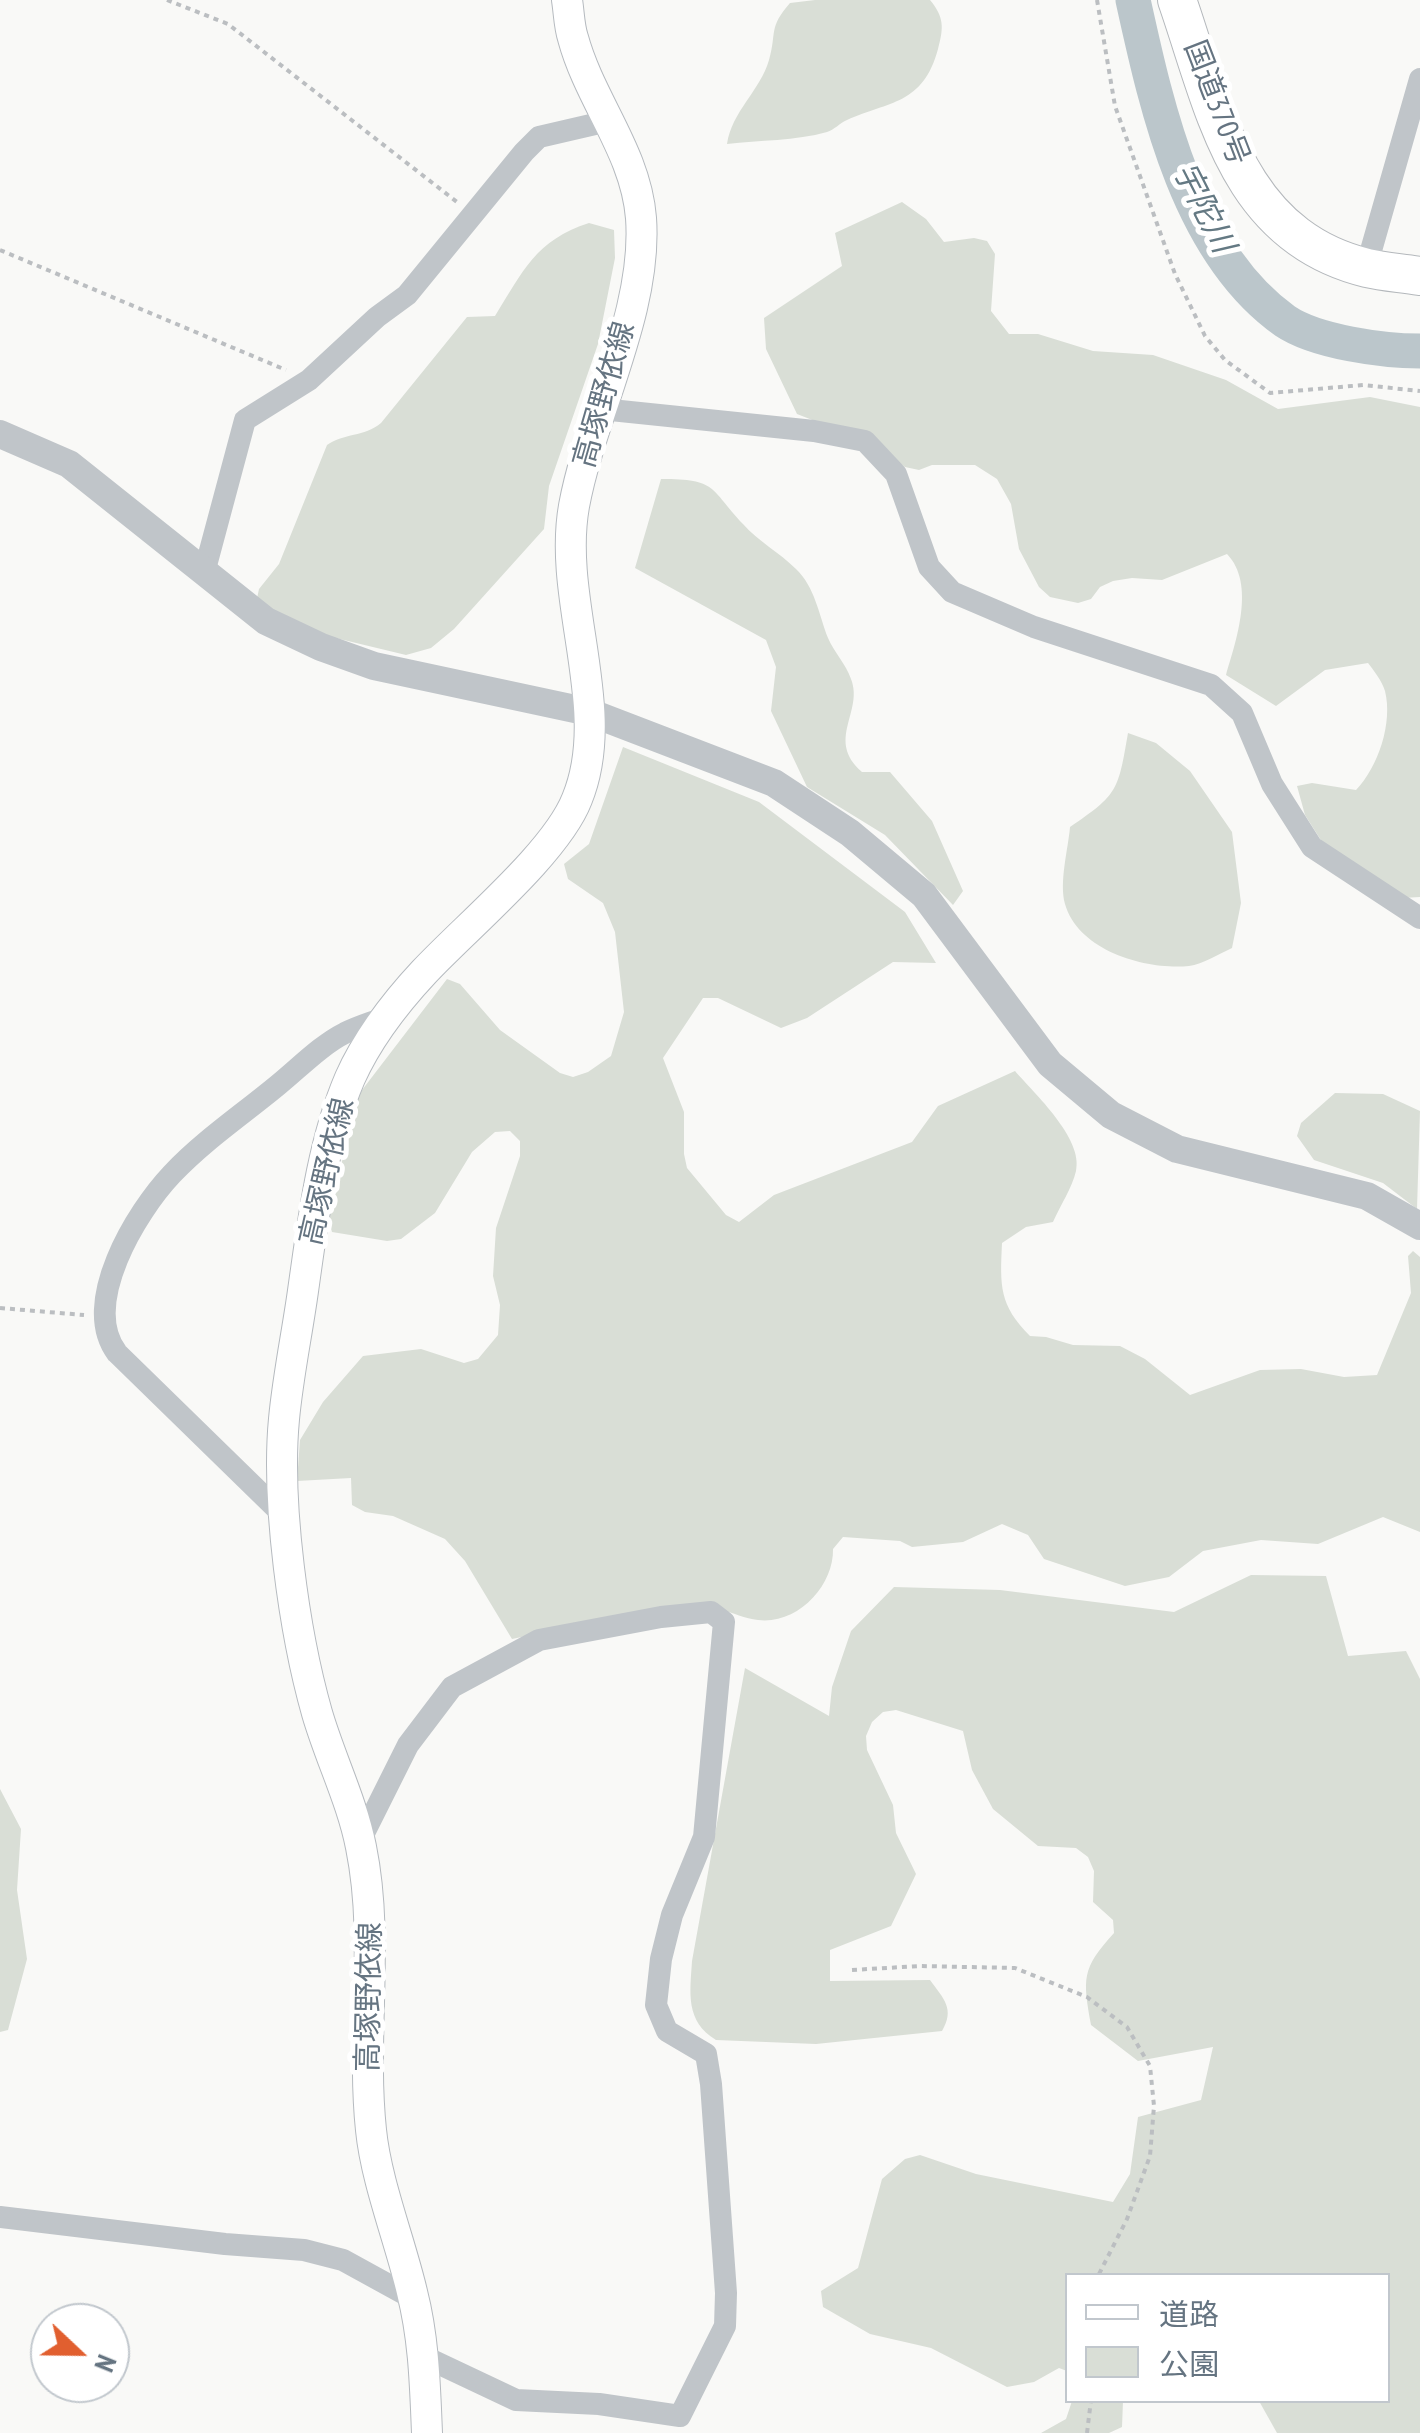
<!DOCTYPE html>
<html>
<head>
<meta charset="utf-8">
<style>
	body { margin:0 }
	#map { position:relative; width:1420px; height:2433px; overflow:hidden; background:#f9f9f7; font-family:"PT Sans Narrow","Noto Sans JP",sans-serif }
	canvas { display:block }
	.legend { position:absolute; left:1065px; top:2273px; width:325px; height:130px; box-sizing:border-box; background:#fff; border:2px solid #c1c7cd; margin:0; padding:12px 18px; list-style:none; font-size:30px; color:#657481 }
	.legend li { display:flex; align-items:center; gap:20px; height:50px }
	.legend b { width:50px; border:2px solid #c1c7cd }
	.north { position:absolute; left:30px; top:2303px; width:100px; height:100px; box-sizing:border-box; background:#fff; border:2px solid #c1c7cd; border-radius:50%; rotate:112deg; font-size:28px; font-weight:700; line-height:40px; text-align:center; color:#657481 }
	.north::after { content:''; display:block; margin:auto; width:35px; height:45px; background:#e15f2f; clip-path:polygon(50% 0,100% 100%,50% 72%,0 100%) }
</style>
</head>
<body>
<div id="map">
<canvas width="1420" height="2433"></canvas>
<ul class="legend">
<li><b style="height:12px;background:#fff"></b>道路</li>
<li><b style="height:28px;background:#d9ded6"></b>公園</li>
</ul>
<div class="north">N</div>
</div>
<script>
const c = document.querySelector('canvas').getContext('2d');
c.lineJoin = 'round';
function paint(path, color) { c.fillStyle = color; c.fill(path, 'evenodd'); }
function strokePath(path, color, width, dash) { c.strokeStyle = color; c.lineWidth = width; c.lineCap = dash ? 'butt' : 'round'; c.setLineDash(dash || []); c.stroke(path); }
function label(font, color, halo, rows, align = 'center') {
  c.font = font + ' "PT Sans Narrow","Noto Sans JP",sans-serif'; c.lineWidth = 10; c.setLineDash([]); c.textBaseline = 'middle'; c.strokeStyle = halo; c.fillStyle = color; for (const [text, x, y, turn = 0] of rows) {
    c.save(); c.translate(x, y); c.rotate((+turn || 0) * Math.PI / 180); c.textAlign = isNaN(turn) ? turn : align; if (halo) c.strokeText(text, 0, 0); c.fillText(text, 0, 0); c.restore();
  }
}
paint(new Path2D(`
	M815,0h115c14,17 14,27 8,49 -15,56 -49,52 -91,71 -7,3 -13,10 -20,12 -31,9 -68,8 -100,12 5,-33 33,-53 42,-84 8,-28 -1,-32 21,-57z
	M902,202l24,17 18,23 30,-4 13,3 8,13 -4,57 18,23h29l55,17 60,4 73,25 52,29 92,-12 50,10v490l-35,2 -47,-32 -33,-52 -8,-29 15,-3 44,7c22,-23 37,-67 29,-99 -3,-10 -11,-20 -17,-28l-43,7 -49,36 -50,-31c10,-34 30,-91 1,-121l-65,26 -30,-2 -19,3 -13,6 -9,12 -13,4 -28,-6 -11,-10 -20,-38 -8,-45 -14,-25 -22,-14h-43l-13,5 -14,-3 -29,-22 -79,-31 -31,-65 -2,-31 78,-52 -7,-33z
	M589,223l25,7 1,28 -17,86 -49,142 -5,43 -90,100 -23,19 -25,7 -83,-20 -67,-32 3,-14 20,-25 48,-119c17,-12 37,-8 54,-22l86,-106 28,-1c28,-45 41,-76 94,-93z
	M661,479c57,0 48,9 82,45 15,17 37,29 53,45 19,18 23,46 32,69 6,14 18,26 23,41 13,33 -26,61 11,93h28l42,49 31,70 -10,14 -68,-70 -78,-48 -36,-76 5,-44 -10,-27 -131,-72z
	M1128,733l28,10 34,28 42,61 9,71 -9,45c-13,6 -29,16 -43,18 -42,4 -110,-14 -124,-62 -6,-22 3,-54 5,-77 49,-33 48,-37 58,-94z
	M623,747l136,55 146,110 31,51 -43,-1 -86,56 -26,10 -63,-30h-15l-40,60 21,54v42l3,14 39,47 13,7 35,-27 138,-53 26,-36 77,-35c19,22 69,68 61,100 -4,17 -16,35 -23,51l-27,5 -24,16c-2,43 -3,62 28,93l16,1 27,8 47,1 25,13 45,36 70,-25 41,-1 43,8 33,-2 34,-82 -3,-37 5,-5 7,6v275l-37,-15 -65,27 -57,-4 -58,11 -34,26 -44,9 -81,-27 -16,-24 -26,-11 -39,18 -51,5 -12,-6 -57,-4 -10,12c1,37 -36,76 -75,71 -13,-1 -25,-8 -38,-10 -22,-2 -48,0 -70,2 -46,4 -93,18 -138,27l-47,-78 -20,-22 -52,-23 -28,-4 -13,-7 -1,-27 -54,3 3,-41 23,-38 40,-46 58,-7 43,14 14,-4 20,-24 2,-30 -7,-29 3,-48 24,-72v-15l-10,-10 -15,1 -23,20 -37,61 -34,26 -14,2 -55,-9 -4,-15 31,-123 88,-115 13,5 40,46 60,43 13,4 15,-5 23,-16 13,-44 -9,-80 -12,-29 -35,-24 -4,-15 25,-20z
	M1335,1093l48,1 37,17 -3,98 -34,-26 -69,-23 -17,-24 4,-13z
	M1251,1575l75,1 22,80 58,-5 14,28v754h-143l-18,-32 129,-1v-124h-320l-1,95 -8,-3 -25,14 -27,5 -76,-39 -61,-14 -47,-27 -2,-16 37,-23 24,-89 23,-20 15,-4 56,19 137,28 17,-28 8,-57 63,-17 12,-53 -75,14 -47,-36c-8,-46 -10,-56 23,-92l-1,-13 -20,-18 1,-31 -6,-14 -12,-9 -38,-2 -45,-37 -21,-39 -9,-39 -67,-21 -13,2 -11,10 -6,14 1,14 26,55 3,28 20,41 -25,52 -61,24v31l100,-1c14,19 25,29 12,51l-126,13 -100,-4c-31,-19 -26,-47 -24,-79l53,-293 84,48 3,-29 19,-56 43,-44 106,3 174,22z
	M0,1789l21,40 -4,61 10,69 -19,71 -8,2z
	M1072,2401h51l-1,26 -13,6h-68l25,-14z`), '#d9ded6');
strokePath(new Path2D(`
	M1133,0c24,109 55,252 152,321 31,21 98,30 135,30`), '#bbc6cb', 35);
const secondary = new Path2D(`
	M427,2433c-2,-48 -3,-94 -15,-141 -12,-51 -36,-111 -41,-162 -10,-95 9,-189 -10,-283 -9,-46 -31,-89 -44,-134 -23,-81 -41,-210 -33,-294 4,-43 13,-85 19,-128 10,-70 19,-148 47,-213 17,-38 46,-76 74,-106 42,-45 132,-119 153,-173 37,-90 -20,-198 -3,-293 17,-92 74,-194 67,-288 -5,-66 -51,-117 -68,-180 -4,-12 -4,-26 -6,-38`);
const trunk = new Path2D(`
	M1177,0c38,109 59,236 190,268 17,4 35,5 53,8`);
strokePath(secondary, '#b5babf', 32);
strokePath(trunk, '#b4b8bc', 40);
strokePath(new Path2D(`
	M167,0l61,24 229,178
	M1097,0l18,106 60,168 30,62 20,24 45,33 93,-8 57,6
	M0,250l286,120
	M0,1308l84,7
	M852,1970l68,-4 95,2 72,29 40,30 23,39 4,40 -4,50 -23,63 -29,57
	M1087,2433l4,-33`), '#bbbec1', 4, [5, 5]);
strokePath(new Path2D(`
	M1366,268l54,-189
	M601,409l213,22 51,10 31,33 33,93 23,25 82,35 177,58 31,28 30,71 40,63 108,71
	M204,573l41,-153 64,-40 68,-63 30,-22 117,-143 15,-15 69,-16
	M285,1517l-168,-164c-37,-49 19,-141 55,-179 31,-33 71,-60 106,-89 21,-17 43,-40 67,-52 13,-7 29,-11 43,-17
	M360,1841l48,-96 44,-58 87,-47 122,-23 50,-5 13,10 -20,215 -32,78 -11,44 -5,46 11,26 39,23 5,30 15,209 -1,33 -45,90 -81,-12 -83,-4 -91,-43
	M0,2217l225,27 79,6 39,10 71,39`), '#c0c5c9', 22);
strokePath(new Path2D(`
	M0,434l69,30 197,157 55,26 53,19 215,46 185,71 76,50 74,62 126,169 61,51 66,34 190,47 53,30`), '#c0c5c9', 28);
strokePath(secondary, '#fff', 30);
strokePath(trunk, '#fff', 38);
label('30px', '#657481', '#fff', [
	["国道370号",1216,103,69],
	["高塚野依線",605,395,-74],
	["高塚野依線",328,1172,-77],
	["高塚野依線",370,1997,-89]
]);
label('italic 32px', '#647983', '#fff', [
	["宇陀川",1203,208,63]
]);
</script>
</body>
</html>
